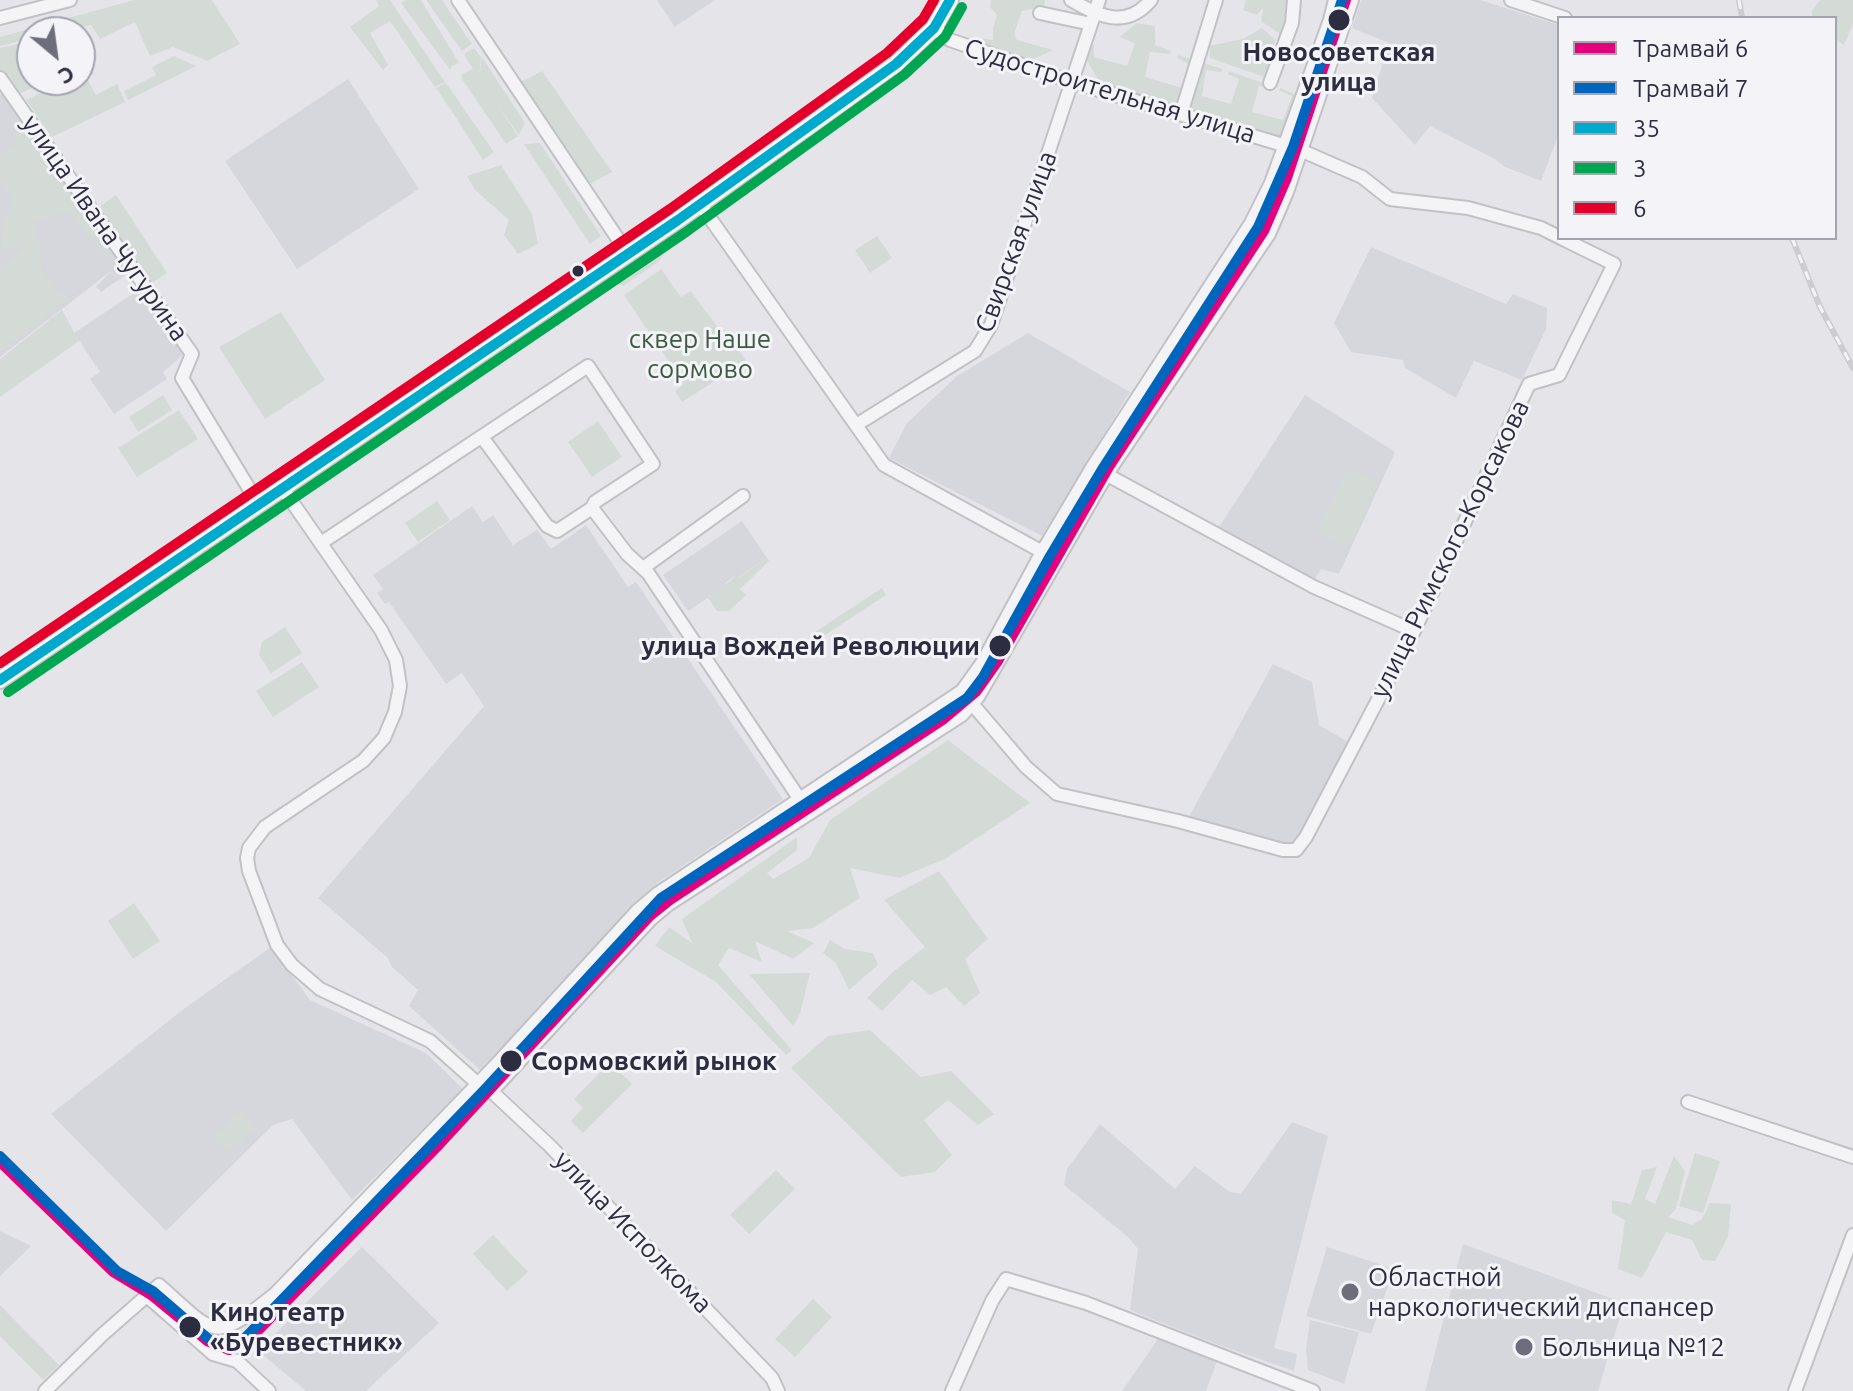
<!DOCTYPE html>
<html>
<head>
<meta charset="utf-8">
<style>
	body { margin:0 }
	#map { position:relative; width:1853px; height:1391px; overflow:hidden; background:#e5e5e9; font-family:Ubuntu,sans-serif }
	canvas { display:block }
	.legend { position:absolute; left:1557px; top:16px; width:280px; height:224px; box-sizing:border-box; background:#f3f3f8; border:2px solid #a4a4af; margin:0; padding:10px 14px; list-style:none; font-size:24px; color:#2d2d41 }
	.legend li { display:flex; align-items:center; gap:16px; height:40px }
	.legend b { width:40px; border:2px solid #a4a4af }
	.north { position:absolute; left:16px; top:16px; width:80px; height:80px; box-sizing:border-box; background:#f3f3f8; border:2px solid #a4a4af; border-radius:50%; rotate:151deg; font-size:22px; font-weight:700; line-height:32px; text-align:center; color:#2d2d41 }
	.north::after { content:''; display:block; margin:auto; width:28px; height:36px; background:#6d6d7c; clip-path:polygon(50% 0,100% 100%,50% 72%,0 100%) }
</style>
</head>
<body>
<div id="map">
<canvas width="1853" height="1391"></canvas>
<ul class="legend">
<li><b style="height:10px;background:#e5007d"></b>Трамвай 6</li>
<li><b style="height:10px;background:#0065bd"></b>Трамвай 7</li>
<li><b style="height:10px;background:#00a9ce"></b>35</li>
<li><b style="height:10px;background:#00a651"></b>3</li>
<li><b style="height:10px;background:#e4002b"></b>6</li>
</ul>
<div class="north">С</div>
</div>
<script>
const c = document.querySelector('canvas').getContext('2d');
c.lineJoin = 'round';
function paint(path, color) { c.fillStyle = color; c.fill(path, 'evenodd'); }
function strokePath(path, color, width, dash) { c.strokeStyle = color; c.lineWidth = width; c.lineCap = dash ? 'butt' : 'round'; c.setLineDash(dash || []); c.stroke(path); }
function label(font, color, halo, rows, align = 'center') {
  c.font = font + ' Ubuntu,sans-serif'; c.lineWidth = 6; c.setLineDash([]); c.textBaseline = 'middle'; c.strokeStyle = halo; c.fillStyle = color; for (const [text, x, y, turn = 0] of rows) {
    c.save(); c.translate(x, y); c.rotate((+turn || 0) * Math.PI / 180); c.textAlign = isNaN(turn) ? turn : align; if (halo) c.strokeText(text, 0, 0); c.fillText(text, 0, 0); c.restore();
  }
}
paint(new Path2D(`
	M657,0h58l-40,27z
	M1361,0h119l79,25v108l-18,48 -36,-14 -10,-8 -65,-33 -15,19 -43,-47 17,-55 -37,-15z
	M348,79l71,110 -122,80 -72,-108z
	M0,94l6,1 121,179 -26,18 -5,-5 15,-16 -111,86z
	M1371,247l135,57 7,-10 34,14 -1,21 -24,51 -48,-19 -18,37 -51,-30 -2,-8 -52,-8 -17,-29z
	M143,287l42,62 -3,7 -19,16 4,7 -53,35 -24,-35 10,-7 -26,-39z
	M1028,333l102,59 -88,144 -153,-78 18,-35 50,-47z
	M1305,395l90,57 -56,122 -18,-5 -8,14 -96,-53z
	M472,506l11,16 10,-7 20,30 24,-15 14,19 35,-24 42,62 8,-5 147,217 -127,85 -176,186 -71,-64 9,-16 -26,-23 -4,-9 -70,-60 166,-192 -22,-33 -16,11 -57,-82 -4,2 -8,-11 6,-4 -10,-14z
	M742,521l25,37 -30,20 -2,-2 -10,7 1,3 -38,25 -25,-36z
	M1273,664l39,18 7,43 31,18 -57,103 -106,-26z
	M271,947l39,53 116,53 37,36 -111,111 -60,-81 -19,6 -107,106 -115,-117 134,-106z
	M1292,1122l36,14 -54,212 23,6 -3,17 -78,-27 -86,-34 8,-61 -10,-12 -64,-52 3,-16 33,-45 75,65 20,-23 35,26 11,2z
	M0,1231l31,15 -31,30z
	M1463,1244l161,59 -26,88h-173z
	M362,1247l77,76 -73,68h-60l-48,-40z
	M1327,1247l67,22 -23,65 -65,-18z
	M1310,1320l49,12 -15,52 -36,-14 -2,-21z
	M1158,1339l60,20 -12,32h-84z`), '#d6d6dd');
paint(new Path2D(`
	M134,0h78l28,44 -33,17 -34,-14 -23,9 -15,-34 -35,17 -9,-14 -32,7h-27v6l-32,8v-9z
	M376,0h14l55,82 -10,5 -45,-66 -20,12 18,32 -5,5 -33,-43 29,-21z
	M406,0h15l38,63 -7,3 -2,4 -49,-67z
	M426,0h16l30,44 -10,7z
	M991,0h54l-1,7 -22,4 -8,23 3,6 36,10 -22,10 -56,-16 -3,-7 21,3v-12l4,-13 -7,-8z
	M1246,0h42l10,13 -15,23 -22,-15 2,-13 -6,7 -14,-5z
	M1820,0h33v24l-9,21 -9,-6v-21h-23v-8z
	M1137,23l18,3v19l16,6 -1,3 -20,-2 -5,25 37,11 7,-24 -12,-6 1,-3 45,14 -2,3 -15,-2 -4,26 29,8 8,-25 -11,-5 1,-3 46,16 -16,-1 -7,26 31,8 9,-24 -13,-6 1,-2 19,8 -15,44 -184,-57 -14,-24 3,-17 5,3v12l33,9 8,-23 -16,-6z
	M1262,28l13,12 -8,38 -57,-20 -1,-12 34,-7z
	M32,41v39h19l-35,15 -16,-25v-22z
	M474,48l7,9 -2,21 3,-21 43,66 -6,12 -21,-29 20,30 -12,8 -44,-65v-5l11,-5 -9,-15z
	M174,56l22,10 -68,34 -4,-9 32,-16 -4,-8z
	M542,71l70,101 -23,12 -68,-102z
	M84,73l12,22 21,-11 8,18 -73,35 -26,-37 42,-20h12v-6z
	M446,83l48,69 -11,8 -25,-39v-6l-1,4 -21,-31z
	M20,119l93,137 -9,-1 -34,-43 -37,10 7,23 1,23 15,22 14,8 -70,54v-84l24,-20 -23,1 2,-27 9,-16v-8l-12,-19v-24l13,-10z
	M540,143l61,93 -11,8 -66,-100z
	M501,165l31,49 6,30 -20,10 -14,-19 5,-15 -34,-30 -8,-14z
	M116,195l51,78 -18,12 -52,-77z
	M877,236l15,22 -22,15 -15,-23z
	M666,249l1,2 -9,11 -35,24 -10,-4v-3l36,-25z
	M661,269l20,28 10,-6 30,41 5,-2 20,31 -64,41 -7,-11 9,-7 -60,-89z
	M62,310l17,31 -79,56v-38z
	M281,312l44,68 -60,39 -46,-72z
	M163,395l9,15 -34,22 -9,-15z
	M179,410l19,29 -61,38 -19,-29z
	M598,421l24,36 -30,20 -24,-35z
	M1353,471l20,8 4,6 -24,55 -10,6 -20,-9 -5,-9 28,-54z
	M437,501l13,19 -32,22 -13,-19z
	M767,558l2,3 -29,28 6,6 -17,16h-12l-9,-13 28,-22 2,2z
	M882,588l4,7 -73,48 -4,-7z
	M285,627l17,26 -31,20 -12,-18 3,-13z
	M302,662l17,25 -46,30 -17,-26z
	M948,740l82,63 -85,56 -46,19 -49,-10 10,30 -47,30 -26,3 27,12 -21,16 -38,-18 7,21 -33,-14 -11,17 74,85 -6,5 -70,-73 -61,-36 14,-19 23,16 -10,-24 115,-82v13l-30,23 6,6 36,-21 21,-38z
	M939,871l49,68 -23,20 15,34 -16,13 -18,-19 -16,8 -18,-15 -30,31 -15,-13 28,-28 30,-23 -41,-47z
	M134,903l26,38 -27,18 -25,-38z
	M830,940l15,9 28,4 5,12 -29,25 -13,-27 -13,-10z
	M810,973l-10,41 -7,12 -44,-52z
	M870,1030l51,47 30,-6 43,43 -16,11 -30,-25 -24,20 28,35 -17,17 -34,5 -110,-109 37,-32z
	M610,1062l22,22 -49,49 -12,-12 12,-13 -9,-9z
	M240,1111l15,17 -27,25 -16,-17z
	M1695,1153l25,8 -17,52 -24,-7z
	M1674,1156l11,15 -9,38 -8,8 24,8 10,-6 8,-16 21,1 -3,33 -13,24 -13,-1 -10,-20 -26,-8 -24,46 -24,-9 7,-49 -13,-7v-13l19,4 11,-34 15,-3 -12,32 10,5z
	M776,1170l19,19 -46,45 -19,-19z
	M493,1235l35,37 -21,19 -34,-37z
	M813,1299l19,18 -37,40 -20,-18z
	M0,1305l59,60 -16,15 -43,-44z`), '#d4dbd6');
const minor = new Path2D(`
	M458,0l170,254
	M1071,0c28,16 55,30 80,0
	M1511,0l54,18
	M1040,13l51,11
	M0,18l70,-18
	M934,28l16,12 122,42 228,68 62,27 28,22 78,9 73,20 18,9
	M0,78l192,276 -10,24 77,127
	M1270,83l22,-60 2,-23
	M1181,114l35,-114
	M700,204l184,261 164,90
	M856,425l119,-74 16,-26 108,-325
	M482,437l65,89 10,5 35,-23
	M1100,471l214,116 100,44
	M283,489l98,141 15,30 4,26 -5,26 -11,26 -21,23 -98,66 -16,21 -2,10 2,13 28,74 15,20 28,24 110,52 47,42 13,7 60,56 222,232 6,13
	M321,543l267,-177 65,98 -58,38 -3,6 35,46 21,19 151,225
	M643,568l100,-72
	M968,699l58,68 31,27 121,27 105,29h13l10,-13 108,-206 115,-247 30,-9 55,-111 -53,-26
	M492,1091l158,-171 19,-16 293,-189 16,-18 129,-223 162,-240 18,-42 65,-192
	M1688,1102l165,55
	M148,1297l65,57 24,7 32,30
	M45,1391l57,-56 57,-50c58,51 53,59 116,9l219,-227 144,-157 19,-16 305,-203 20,-28 60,-111 51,-86 158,-243 20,-40 59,-163 5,-20
	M952,1391l40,-90 14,-22 80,24 227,88
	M1795,1391l58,-156`);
const major = new Path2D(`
	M0,680l678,-460 218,-156 38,-36 16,-28`);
strokePath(minor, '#c2c2c6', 16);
strokePath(major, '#c2c2c6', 20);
strokePath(minor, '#f4f4f6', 12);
strokePath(major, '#f7f7f8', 16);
const rail = new Path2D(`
	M1739,0l3,18
	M1792,238l28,69 33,61`);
strokePath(rail, '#cdcdd1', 6);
strokePath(rail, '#f3f3f8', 3, [9]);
strokePath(new Path2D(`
	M0,680l678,-460 218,-156 38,-36 16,-28`), '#00a9ce', 10);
strokePath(new Path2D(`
	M8,692l678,-460 218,-157 41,-38 17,-30`), '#00a651', 10);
strokePath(new Path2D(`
	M0,663l670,-454 217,-156 36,-34 11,-19`), '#e4002b', 10);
strokePath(new Path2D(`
	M0,1162l113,110 38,23 56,46 22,9 22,-12 186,-191 213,-231 20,-16 274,-181 32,-27 22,-31 111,-194 155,-236 23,-53 59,-178`), '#e5007d', 10);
strokePath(new Path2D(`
	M0,1156l117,115 36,20 58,50 21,4 9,-3 246,-255 174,-189 306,-200 16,-21 67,-121 51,-85 157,-244 35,-80 49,-147`), '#0065bd', 10);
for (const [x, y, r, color] of [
	[1339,20,12,"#2d2d41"],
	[578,271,7,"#2d2d41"],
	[1000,646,12,"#2d2d41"],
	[511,1061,12,"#2d2d41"],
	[1350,1292,10,"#6d6d7c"],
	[190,1327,12,"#2d2d41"],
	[1524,1347,10,"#6d6d7c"]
]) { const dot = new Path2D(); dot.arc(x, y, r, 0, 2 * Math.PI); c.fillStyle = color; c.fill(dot); strokePath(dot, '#f3f3f8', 3); }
label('bold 26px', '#2d2d41', '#f3f3f8', [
	["Новосоветская",1339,52,"center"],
	["улица",1339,82,"center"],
	["улица Вождей Революции",980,646,"right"],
	["Сормовский рынок",531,1061],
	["Кинотеатр",210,1312],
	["«Буревестник»",210,1342]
], 'left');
label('26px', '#2d2d41', '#f3f3f8', [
	["Судостроительная улица",1110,91,17],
	["улица Ивана Чугурина",105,228,55],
	["Свирская улица",1016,242,-70],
	["улица Римского-Корсакова",1450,549,-64],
	["улица Исполкома",633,1232,46]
]);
label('26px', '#3c5b42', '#f3f3f8', [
	["сквер Наше",700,339],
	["сормово",700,369]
]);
label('26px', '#2d2d41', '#f3f3f8', [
	["Областной",1368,1277],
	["наркологический диспансер",1368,1307],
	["Больница №12",1542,1347]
], 'left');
</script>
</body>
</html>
